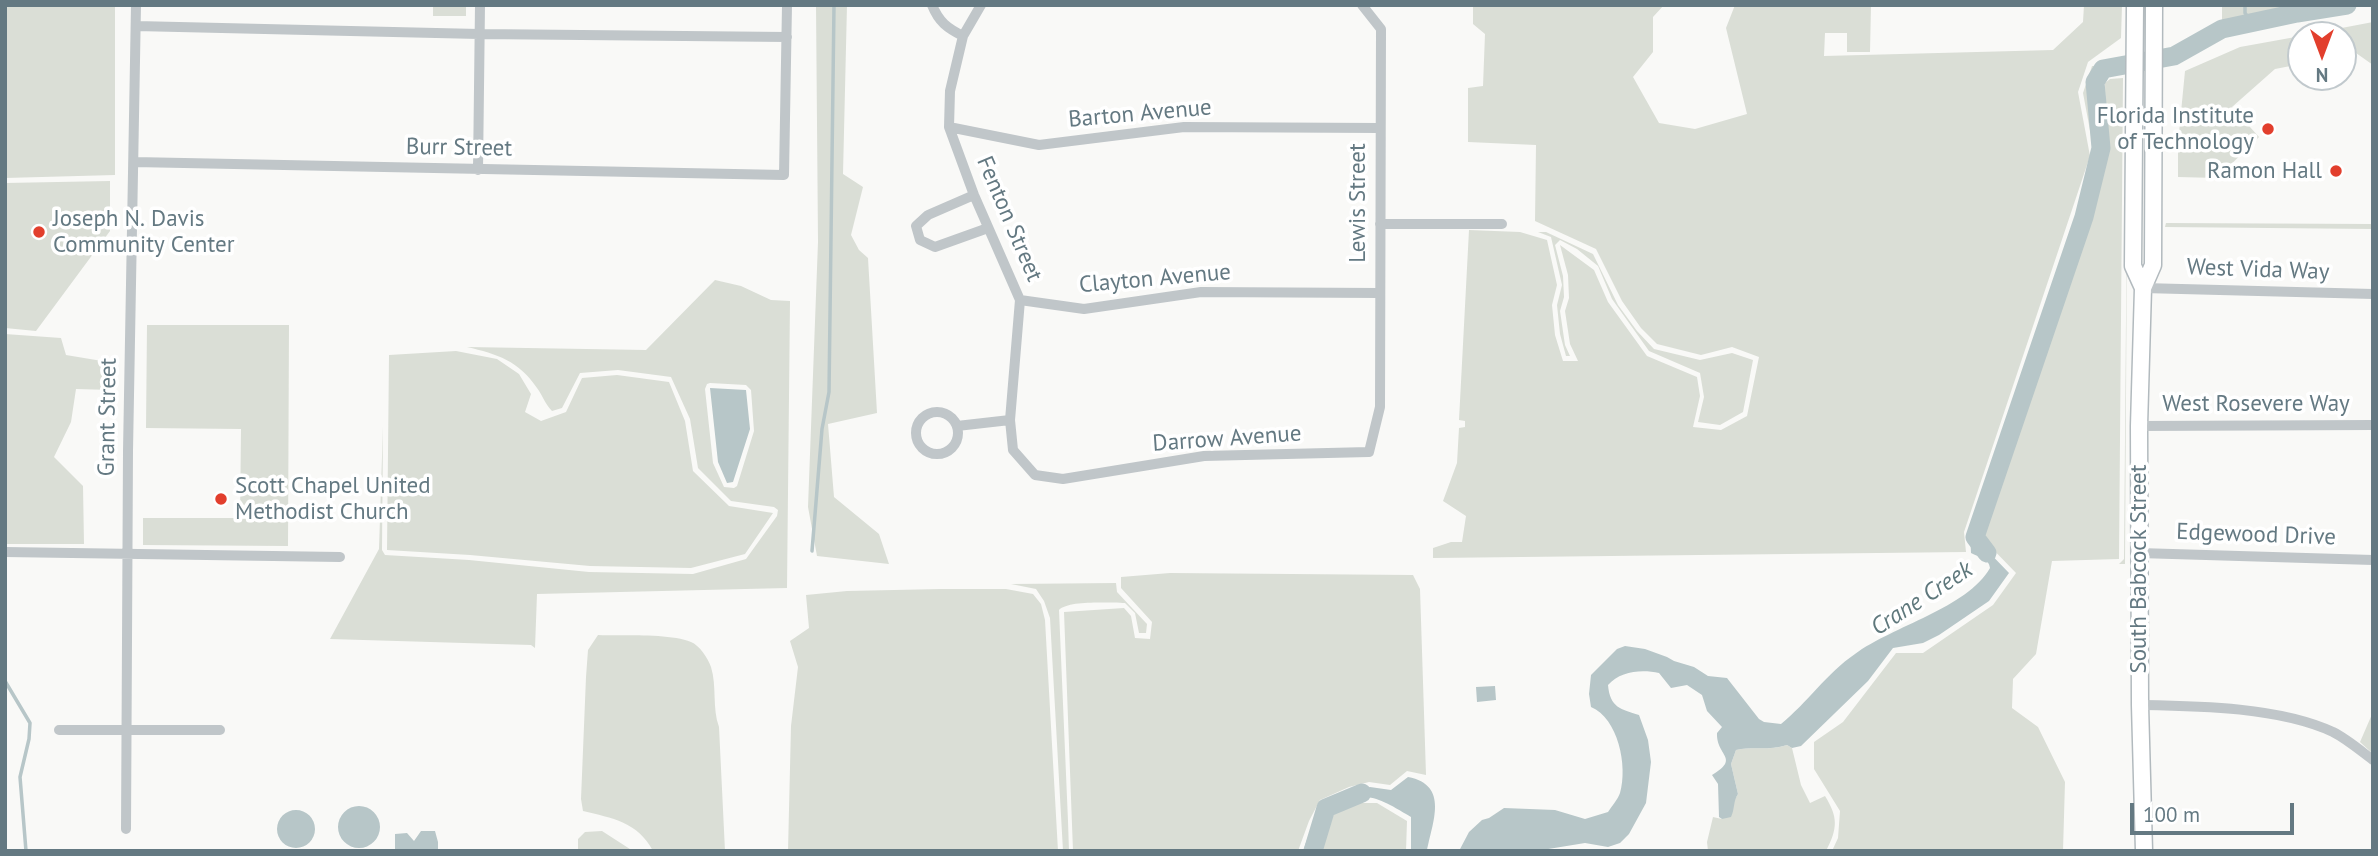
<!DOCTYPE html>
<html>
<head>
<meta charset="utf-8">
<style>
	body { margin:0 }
	#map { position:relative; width:2378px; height:856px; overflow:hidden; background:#f9f9f7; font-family:"PT Sans",sans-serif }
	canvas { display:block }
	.frame { position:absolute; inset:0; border:7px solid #647982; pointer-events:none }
	.north { position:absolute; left:2287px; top:21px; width:70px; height:70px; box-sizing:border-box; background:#fff; border:2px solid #c1c9cd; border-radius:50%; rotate:180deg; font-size:19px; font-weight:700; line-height:28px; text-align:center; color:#647982 }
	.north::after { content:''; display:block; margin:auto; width:24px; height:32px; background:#e23f2d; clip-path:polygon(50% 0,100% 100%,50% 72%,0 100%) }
	.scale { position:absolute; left:2130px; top:803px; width:164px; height:32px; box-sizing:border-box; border:4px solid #647982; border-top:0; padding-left:9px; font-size:21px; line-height:24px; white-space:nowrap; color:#647982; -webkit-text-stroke:5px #fff; paint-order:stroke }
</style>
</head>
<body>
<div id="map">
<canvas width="2378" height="856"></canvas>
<div class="frame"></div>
<div class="north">N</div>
<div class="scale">100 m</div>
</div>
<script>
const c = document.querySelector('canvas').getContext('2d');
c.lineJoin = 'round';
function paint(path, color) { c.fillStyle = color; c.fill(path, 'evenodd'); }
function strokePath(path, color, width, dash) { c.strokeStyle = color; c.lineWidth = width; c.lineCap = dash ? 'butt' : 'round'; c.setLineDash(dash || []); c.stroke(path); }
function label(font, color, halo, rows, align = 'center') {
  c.font = font + ' "PT Sans",sans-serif'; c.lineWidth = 7; c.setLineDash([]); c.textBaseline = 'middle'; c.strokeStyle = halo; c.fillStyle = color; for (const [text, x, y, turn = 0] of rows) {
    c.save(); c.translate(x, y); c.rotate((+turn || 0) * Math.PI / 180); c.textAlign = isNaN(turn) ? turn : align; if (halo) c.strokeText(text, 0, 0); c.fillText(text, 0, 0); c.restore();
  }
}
paint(new Path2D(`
	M5,5h110v170l-110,3z
	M433,5h33v11h-33z
	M816,5h31l-4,169 20,13 -12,48 8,15 9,8 9,155 -49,11 6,73 45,37 10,30 -72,-8 -9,-49 10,-265z
	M1473,5h191l-11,12v35l-20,25 26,46 36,6 52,-15 -21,-86 9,-23h136l-1,47h-23v-19h-22l-1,23 229,-6 30,-28 1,-17h38l-1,33 -33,24 -10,30 12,64 -126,376 2,20 -533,6v-10l18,-6h11l4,-26 -23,-15 14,-38 2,-35 6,-1v-6l-6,-1 10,-190 51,2 27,8 10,45 -5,20 3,30 8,26h15l-8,-17 -5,-33 4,-13 -1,-23 -8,-30 34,25 14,32 39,54 50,21 3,19 -7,31 28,3 26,-14 12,-59 -27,-10 -31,8 -44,-11 -16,-16 -19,-27 -26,-52 -61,-28 1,-76 -68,-3v-54l15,-2 2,-52 -12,-10z
	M2222,5h125l-50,8 -75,16z
	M2373,22v43l-17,-12 -13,3v-21h-38z
	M2301,36v28l-26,5 -43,38 27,30 -42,41 -39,-1v-34l7,-72 55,-24z
	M2092,66h36l-3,498h-6l5,-5 4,-481 -4,-5 -15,1 -8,8v68l-4,8 -14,68 -105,306 -8,-1 125,-374 -12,-64z
	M2123,78l-4,481 -67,2 -16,93 -23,25 -1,29 26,19 27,55 -2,69h-231l6,-13 2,-27 -26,-42v-27l29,-20 53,-69h27l70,-48 23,-32 -33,-34v-8l104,-303 15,-69 4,-7 -1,-69 5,-4z
	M110,181v50l-74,100 -31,-3v-145z
	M2166,223l207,1v5l-208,-2z
	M1538,232h8l47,22 25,51 19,26 17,18 46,11 32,-7 21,7 -10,52 -23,13 -22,-3 6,-25 -4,-24 -51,-22 -37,-52 -14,-33 -21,-17 -17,-9 -5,5 8,31 1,21 -4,14 5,34 5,11h-4l-6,-22 -3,-29 5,-20 -11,-48z
	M715,280l26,6 30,14 19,1 -3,287 -250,6 -2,54 -4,-3 -201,-6 49,-90 4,-123 -1,124 3,5 84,5 120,12 104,2 53,-15 31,-43 1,-6 -4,-3 -43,-6 -33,-33 -8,-49 -19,-42 -53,-7 -38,3 -18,35 -10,3c-7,-7 -9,-15 -15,-23 -18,-27 -40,-34 -70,-41l179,3zM710,383l36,2 5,5 3,41 -17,55 -3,2 -10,-1 -11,-24 -8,-74 2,-5z
	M147,325h142l-1,221 -145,-1v-27h97l1,-89 -95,-1z
	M5,334l56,4 5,17 48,8 -3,27 -35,-1 -5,33 -17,35 29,29 1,58h-79z
	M456,351l41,8 22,15 12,20 -6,18 16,9 25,-9 16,-34 35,-3 52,7 16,39 8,50 36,35 44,7 -28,41 -54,14 -101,-2 -120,-11 -83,-5 2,-195z
	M1170,573l243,2 7,14 6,186 -19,-4 -17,14 -21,-3 -20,5 -29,13 -11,21 -11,30h-225l-9,-239 60,-4 7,8 4,22 15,1 2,-17 -31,-34v-11z
	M1116,583l1,9 30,32 -1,9h-7l-4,-20 -10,-10c-15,0 -56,-3 -66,7l9,211 1,30h-6l-13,-233 -6,-17 -8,-12 -25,-5z
	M941,589h65l27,5 8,10 4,16 13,231h-270l3,-125 7,-59 -8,-26 19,-13 -3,-33 41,-4z
	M598,635c24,1 71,-2 93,7 8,3 17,16 20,25 6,19 1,41 8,60l6,124h-72c-15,-29 -41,-33 -70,-40l-2,-12 5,-122 2,-27z
	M2373,712v42l-13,-12z
	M1787,745l5,3 9,37 9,18 15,-7c13,21 13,32 1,55h-118l-1,-9 6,-25 9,2 16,-25 -7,-30 5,-14c17,-4 34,1 51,-5z
	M1355,803h22l30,18 -1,30h-88l10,-39z
	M602,831l31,20h-55v-12l7,-7z`), '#daded6');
paint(new Path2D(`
	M710,388l36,2 4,39 -17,53 -6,1 -9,-21z
	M1970,531l8,1 2,11 29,30 -20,28 -50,34 -16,8 -30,5 -25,33 -67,65 -9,2 -5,-3c-18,6 -34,1 -51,5l-5,14 7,30c-5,7 -3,15 -7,23l-9,2 -3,-2 -1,-33 -6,-9c29,-17 4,-19 5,-42l5,-6 -15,-16 -5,-16 -15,-10 -16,3 -12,-15c-17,-4 -39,-2 -51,12 2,23 13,24 31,30l9,25 3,22 -5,41 -17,31 -9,9 -12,4 -23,-4 -49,8h-77l10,-19 13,-12 7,-2 15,-10 51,2 30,9 23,-7c4,-6 10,-13 12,-19 8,-27 -2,-75 -29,-86l-2,-13 2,-19 26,-26 8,-3 20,3 22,8 7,4 20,6 14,9 19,2 32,41 5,3 17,2c26,-21 46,-51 74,-70 38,-28 112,-46 135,-86 -1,-10 -11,-11 -19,-15z
	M1495,686l1,14 -19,2 -1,-15z
	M1408,777c42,8 24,46 19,74h-16v-34c-37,-22 -45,-27 -86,-9l-12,43h-10l10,-28 10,-19 27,-12 20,-5 21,3z
	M338 827a21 21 0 1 1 42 0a21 21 0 1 1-42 0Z
	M277 829a19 19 0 1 1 38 0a19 19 0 1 1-38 0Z
	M421,831h14l3,11v9h-43v-17l12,-1 7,8z`), '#b7c6c8');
strokePath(new Path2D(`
	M2245,5v8l7,9
	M2339,6l1,-1
	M812,551l10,-122 7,-37 5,-387
	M5,681l25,42 -1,16 -9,38 6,74`), '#b7c6c8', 3.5);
strokePath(new Path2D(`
	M1987,553l-12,-16 109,-320 17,-69 -6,-66 8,-13 71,-13 48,-27 75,-16 50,-8
	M1313,851l13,-43 36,-15`), '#b7c6c8', 19);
const secondary = new Path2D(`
	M2135,5l-2,261 10,22
	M2144,851l-4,-146 -1,-279 4,-138 10,-23 1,-260`);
strokePath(secondary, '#b2babe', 19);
strokePath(new Path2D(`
	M932,5c7,17 15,23 31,31
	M981,5l-18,31 -13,55 -1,36 25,68 46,105 -10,120 3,30 22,25 28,4 141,-23 165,-4 11,-45 1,-378 -19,-24
	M136,26l343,8 308,3
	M949,127l90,18 145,-18 195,1
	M134,162l650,13 3,-170
	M478,170l2,-165
	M974,195l-46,20 -12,11 4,14 15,7 53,-19
	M1380,224h122
	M2143,288l230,6
	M1020,300l64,9 117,-17 178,1
	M916 433a21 21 0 1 1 42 0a21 21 0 1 1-42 0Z
	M957,426l53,-6
	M2139,426l234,-1
	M5,552l335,5
	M2139,553l234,7
	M2140,705c59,1 139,2 193,27 14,7 28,19 40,28
	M59,730h161
	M126,829l2,-378 8,-446`), '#c0c6c9', 10);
strokePath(secondary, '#fff', 16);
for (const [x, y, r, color] of [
	[2268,129,7,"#e23f2d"],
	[2336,171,7,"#e23f2d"],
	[39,232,7,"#e23f2d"],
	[221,499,7,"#e23f2d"]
]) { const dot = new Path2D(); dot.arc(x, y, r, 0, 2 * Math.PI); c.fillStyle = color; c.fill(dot); strokePath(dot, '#fff', 2.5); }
label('23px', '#647982', '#fff', [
	["Barton Avenue",1140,114,-5],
	["Burr Street",459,148,1],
	["Lewis Street",1358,203,-90],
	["Fenton Street",1009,219,67],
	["West Vida Way",2258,270,2],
	["Clayton Avenue",1155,279,-5],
	["West Rosevere Way",2256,404],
	["Grant Street",108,417,-89],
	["Darrow Avenue",1227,439,-4],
	["Edgewood Drive",2256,535,2],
	["South Babcock Street",2139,569,-90]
]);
label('23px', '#647982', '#fff', [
	["Florida Institute",2254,116],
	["of Technology",2254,142],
	["Ramon Hall",2322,171],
	["Joseph N. Davis",53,219,"left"],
	["Community Center",53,245,"left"],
	["Scott Chapel United",235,486,"left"],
	["Methodist Church",235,512,"left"]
], 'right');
label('italic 24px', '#5f787c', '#fff', [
	["Crane Creek",1922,599,-33]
]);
</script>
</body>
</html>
